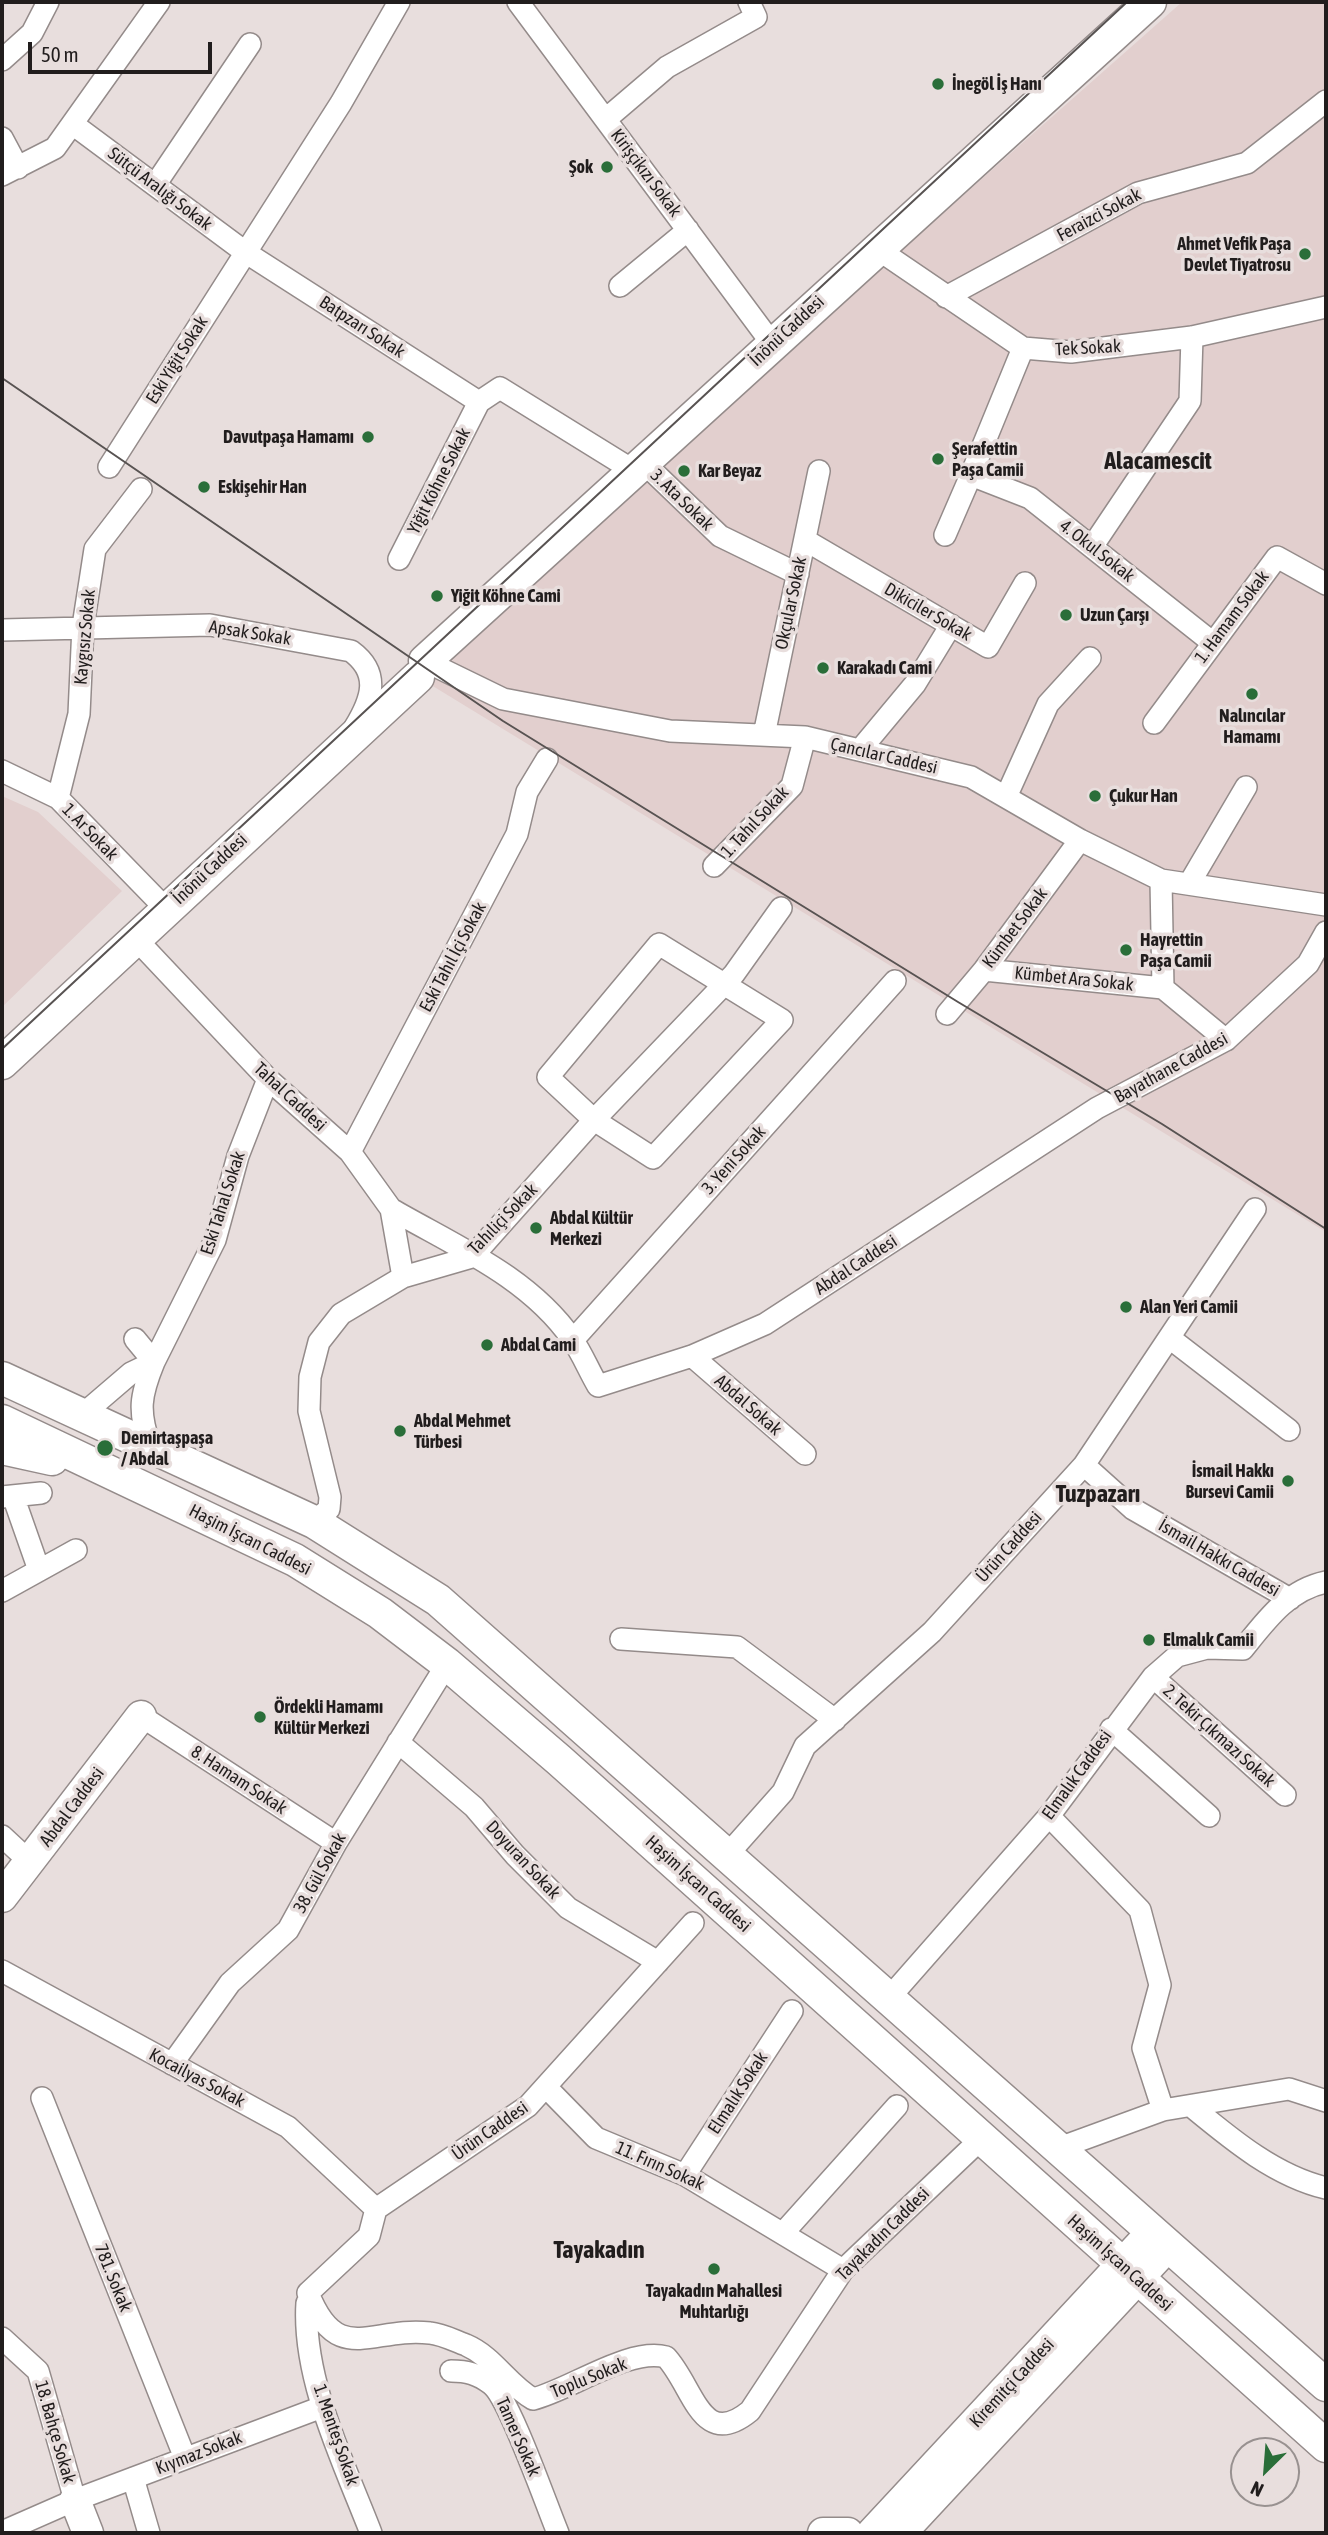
<!DOCTYPE html>
<html>
<head>
<meta charset="utf-8">
<style>
	body { margin:0 }
	#map { position:relative; width:1328px; height:2535px; overflow:hidden; background:#e8dedd; font-family:"Asap Condensed",sans-serif }
	canvas { display:block }
	.frame { position:absolute; inset:0; border:4px solid #211d1d; pointer-events:none }
	.north { position:absolute; left:1230px; top:2437px; width:70px; height:70px; box-sizing:border-box; background:#e8dedd; border:2px solid #989190; border-radius:50%; rotate:205deg; font-size:19px; font-weight:700; line-height:28px; text-align:center; color:#211d1d }
	.north::after { content:''; display:block; margin:auto; width:24px; height:32px; background:#2a6e39; clip-path:polygon(50% 0,100% 100%,50% 72%,0 100%) }
	.scale { position:absolute; left:28px; top:42px; width:184px; height:32px; box-sizing:border-box; border:4px solid #211d1d; border-top:0; padding-left:9px; font-size:21px; line-height:24px; white-space:nowrap; color:#211d1d; -webkit-text-stroke:5px #e8dedd; paint-order:stroke }
</style>
</head>
<body>
<div id="map">
<canvas width="1328" height="2535"></canvas>
<div class="frame"></div>
<div class="north">N</div>
<div class="scale">50 m</div>
</div>
<script>
const c = document.querySelector('canvas').getContext('2d');
c.lineJoin = 'round';
function paint(path, color) { c.fillStyle = color; c.fill(path, 'evenodd'); }
function strokePath(path, color, width, dash) { c.strokeStyle = color; c.lineWidth = width; c.lineCap = dash ? 'butt' : 'round'; c.setLineDash(dash || []); c.stroke(path); }
function label(font, color, halo, rows, align = 'center') {
  c.font = font + ' "Asap Condensed",sans-serif'; c.lineWidth = 7; c.setLineDash([]); c.textBaseline = 'middle'; c.strokeStyle = halo; c.fillStyle = color; for (const [text, x, y, turn = 0] of rows) {
    c.save(); c.translate(x, y); c.rotate((+turn || 0) * Math.PI / 180); c.textAlign = isNaN(turn) ? turn : align; if (halo) c.strokeText(text, 0, 0); c.fillText(text, 0, 0); c.restore();
  }
}
paint(new Path2D(`
	M1182,2h144v1230l-908,-555z
	M2,796l36,16 84,79 -120,116z`), '#e2cfce');
const street = new Path2D(`
	M518,2l255,343
	M2,60l30,-27 16,-31
	M606,119l61,-52 89,-50 -7,-15
	M74,125l171,127 234,150
	M2,138l16,30
	M2,175l53,-27 104,-146
	M155,185l95,-141
	M876,248l147,100 48,4 121,-15 134,-30
	M620,286l68,-56
	M946,297l192,-104 109,-30 79,-62
	M1023,348l-52,127 59,23 183,145
	M643,462l77,74 78,38
	M109,467l232,-364 58,-101
	M945,535l26,-60
	M805,540l183,107 37,-64
	M1092,547l98,-146 2,-64
	M399,559l80,-157 21,-14 134,83
	M2,630l208,-5 141,26c30,22 21,48 4,76
	M425,661l78,38 167,32 135,6 166,40 109,63 81,40 165,25
	M1154,723l123,-166 49,27
	M764,735l55,-264
	M860,750l55,-66 36,-59
	M2,771l56,27 109,112
	M1006,797l42,-93 42,-46
	M58,798l21,-84 4,-88 12,-77 46,-60
	M714,866l78,-80 13,-49
	M1161,880l2,108 63,52
	M1189,884l57,-97
	M136,939l132,140 82,73 41,57 12,68
	M659,944l123,76 -129,138 -59,-38 -46,-43z
	M984,970l179,18
	M947,1014l37,-44 96,-130
	M350,1152l167,-318 10,-42 20,-33
	M391,1209c64,37 138,68 181,130 10,14 17,32 26,47l94,-30 73,-32 332,-216 129,-68 82,-76 18,-32
	M135,1339l19,23 61,-122 23,-84 30,-77
	M1171,1339l118,91
	M573,1340l322,-359
	M692,1356l113,98
	M82,1415l49,-42 23,-11
	M150,1446c-12,-35 -10,-50 4,-84
	M1084,1465l49,44 157,90
	M13,1496l26,74
	M2,1497l39,-4
	M314,1522l15,-13 1,-12 -21,-86 1,-34 9,-35 22,-28 62,-37 69,-20 122,-137 140,-146 47,-66
	M2,1591l74,-41
	M621,1639l116,8 98,73
	M1153,1677l132,118
	M141,1716l195,127
	M1111,1729l98,87
	M398,1742l76,65 41,48 53,53 90,54
	M1049,1816l91,94 20,75 -17,63 20,62
	M2,1836l28,26
	M728,1854l55,-62 22,-46 127,-114 152,-167 171,-256
	M2,1971l286,156 88,82
	M889,1998l160,-182 104,-139 24,-21 30,-8 36,1c24,-30 45,-59 83,-67
	M172,2064l58,-81 58,-53 48,-87 111,-179
	M546,2087l50,51 89,37 158,95
	M42,2098l143,360
	M1191,2106c40,33 84,70 135,82
	M1059,2148l104,-38 126,-21 37,12
	M685,2175l107,-164
	M784,2232l113,-126
	M308,2293c30,75 63,33 122,40 12,1 25,8 36,12 28,12 41,39 67,54 37,-9 96,-52 133,-42 28,30 35,94 84,54l93,-141 139,-132
	M308,2293l61,-57 7,-27 152,-103 165,-183
	M307,2303c-5,76 37,160 64,230
	M2,2338l36,33 37,129
	M451,2371c16,0 27,3 40,13 18,13 56,123 67,149
	M133,2478l16,55
	M2,2532l73,-32 247,-93`);
const secondary = new Path2D(`
	M2,1897l139,-181
	M75,2500l13,33
	M823,2533h25
	M872,2533l280,-301
	M901,2533l267,-287`);
const primary = new Path2D(`
	M425,661l725,-659
	M2,1063l416,-386
	M2,1378l312,144 124,78 888,785
	M2,1421l293,139 85,53 67,51 112,96 767,686
	M2,1448l50,11`);
strokePath(street, '#948b8a', 24);
strokePath(secondary, '#948b8a', 33);
strokePath(primary, '#948b8a', 35);
strokePath(street, '#fff', 21);
strokePath(secondary, '#fff', 30);
strokePath(primary, '#fff', 32);
strokePath(new Path2D(`
	M2,378l501,343 455,281 204,122 164,105
	M2,1049l1125,-1047`), '#585352', 2);
for (const [x, y, r, color] of [
	[938,84,7,"#2a6e39"],
	[607,167,7,"#2a6e39"],
	[1305,254,7,"#2a6e39"],
	[368,437,7,"#2a6e39"],
	[938,459,7,"#2a6e39"],
	[684,471,7,"#2a6e39"],
	[204,487,7,"#2a6e39"],
	[437,596,7,"#2a6e39"],
	[1066,615,7,"#2a6e39"],
	[823,668,7,"#2a6e39"],
	[1252,694,7,"#2a6e39"],
	[1095,796,7,"#2a6e39"],
	[1126,950,7,"#2a6e39"],
	[536,1228,7,"#2a6e39"],
	[1126,1307,7,"#2a6e39"],
	[487,1345,7,"#2a6e39"],
	[400,1431,7,"#2a6e39"],
	[105,1448,9,"#2a6e39"],
	[1288,1481,7,"#2a6e39"],
	[1149,1640,7,"#2a6e39"],
	[260,1717,7,"#2a6e39"],
	[714,2269,7,"#2a6e39"]
]) { const dot = new Path2D(); dot.arc(x, y, r, 0, 2 * Math.PI); c.fillStyle = color; c.fill(dot); strokePath(dot, '#e8dedd', 2.5); }
label('bold 18px', '#211d1d', '#e8dedd', [
	["İnegöl İş Hanı",952,84],
	["Şok",593,167,"right"],
	["Ahmet Vefik Paşa",1291,244,"right"],
	["Devlet Tiyatrosu",1291,265,"right"],
	["Davutpaşa Hamamı",354,437,"right"],
	["Şerafettin",952,449],
	["Paşa Camii",952,470],
	["Kar Beyaz",698,471],
	["Eskişehir Han",218,487],
	["Yiğit Köhne Cami",451,596],
	["Uzun Çarşı",1080,615],
	["Karakadı Cami",837,668],
	["Nalıncılar",1252,716,"center"],
	["Hamamı",1252,737,"center"],
	["Çukur Han",1109,796],
	["Hayrettin",1140,940],
	["Paşa Camii",1140,961],
	["Abdal Kültür",550,1218],
	["Merkezi",550,1239],
	["Alan Yeri Camii",1140,1307],
	["Abdal Cami",501,1345],
	["Abdal Mehmet",414,1421],
	["Türbesi",414,1442],
	["Demirtaşpaşa",121,1438],
	["/ Abdal",121,1459],
	["İsmail Hakkı",1274,1471,"right"],
	["Bursevi Camii",1274,1492,"right"],
	["Elmalık Camii",1163,1640],
	["Ördekli Hamamı",274,1707],
	["Kültür Merkezi",274,1728],
	["Tayakadın Mahallesi",714,2291,"center"],
	["Muhtarlığı",714,2312,"center"]
], 'left');
label('18px', '#211d1d', '#e8dedd', [
	["Kirişçikızı Sokak",646,173,53],
	["Sütçü Aralığı Sokak",160,189,37],
	["Feraizci Sokak",1099,215,-28],
	["Batpzarı Sokak",362,327,33],
	["İnönü Caddesi",787,331,-43],
	["Tek Sokak",1088,348,-3],
	["Eski Yiğit Sokak",177,360,-58],
	["Yiğit Köhne Sokak",439,481,-63],
	["3. Ata Sokak",682,500,44],
	["4. Okul Sokak",1097,551,38],
	["Okçular Sokak",791,603,-78],
	["Dikiciler Sokak",928,612,30],
	["1. Hamam Sokak",1232,617,-53],
	["Apsak Sokak",250,633,9],
	["Kaygısız Sokak",85,637,-85],
	["Çancılar Caddesi",884,756,13],
	["1. Tahıl Sokak",755,822,-47],
	["1. Ar Sokak",90,832,46],
	["İnönü Caddesi",210,869,-43],
	["Kümbet Sokak",1015,928,-53],
	["Eski Tahıl İçi Sokak",453,957,-62],
	["Kümbet Ara Sokak",1074,979,6],
	["Bayathane Caddesi",1171,1068,-29],
	["Tahal Caddesi",290,1097,43],
	["3. Yeni Sokak",734,1160,-48],
	["Eski Tahal Sokak",223,1203,-72],
	["Tahıliçi Sokak",503,1219,-46],
	["Abdal Caddesi",856,1265,-33],
	["Abdal Sokak",748,1405,41],
	["Haşim İşcan Caddesi",250,1540,27],
	["Ürün Caddesi",1009,1547,-48],
	["İsmail Hakkı Caddesi",1219,1558,30],
	["2. Tekir Çıkmazı Sokak",1219,1736,42],
	["Elmalık Caddesi",1077,1775,-54],
	["8. Hamam Sokak",239,1780,33],
	["Abdal Caddesi",72,1807,-53],
	["Doyuran Sokak",523,1860,47],
	["38. Gül Sokak",320,1873,-61],
	["Haşim İşcan Caddesi",698,1884,42],
	["Kocailyas Sokak",197,2078,28],
	["Elmalık Sokak",738,2093,-57],
	["Ürün Caddesi",490,2131,-35],
	["11. Fırın Sokak",660,2166,24],
	["Tayakadın Caddesi",883,2234,-45],
	["Haşim İşcan Caddesi",1120,2263,42],
	["781. Sokak",113,2278,68],
	["Toplu Sokak",589,2378,-22],
	["Kiremitçi Caddesi",1012,2383,-47],
	["18. Bahçe Sokak",55,2432,74],
	["1. Menteş Sokak",336,2435,71],
	["Tamer Sokak",518,2437,66],
	["Kıymaz Sokak",199,2453,-21]
]);
label('bold 24px', '#211d1d', '#e8dedd', [
	["Alacamescit",1158,461],
	["Tuzpazarı",1098,1494],
	["Tayakadın",599,2250]
]);
</script>
</body>
</html>
